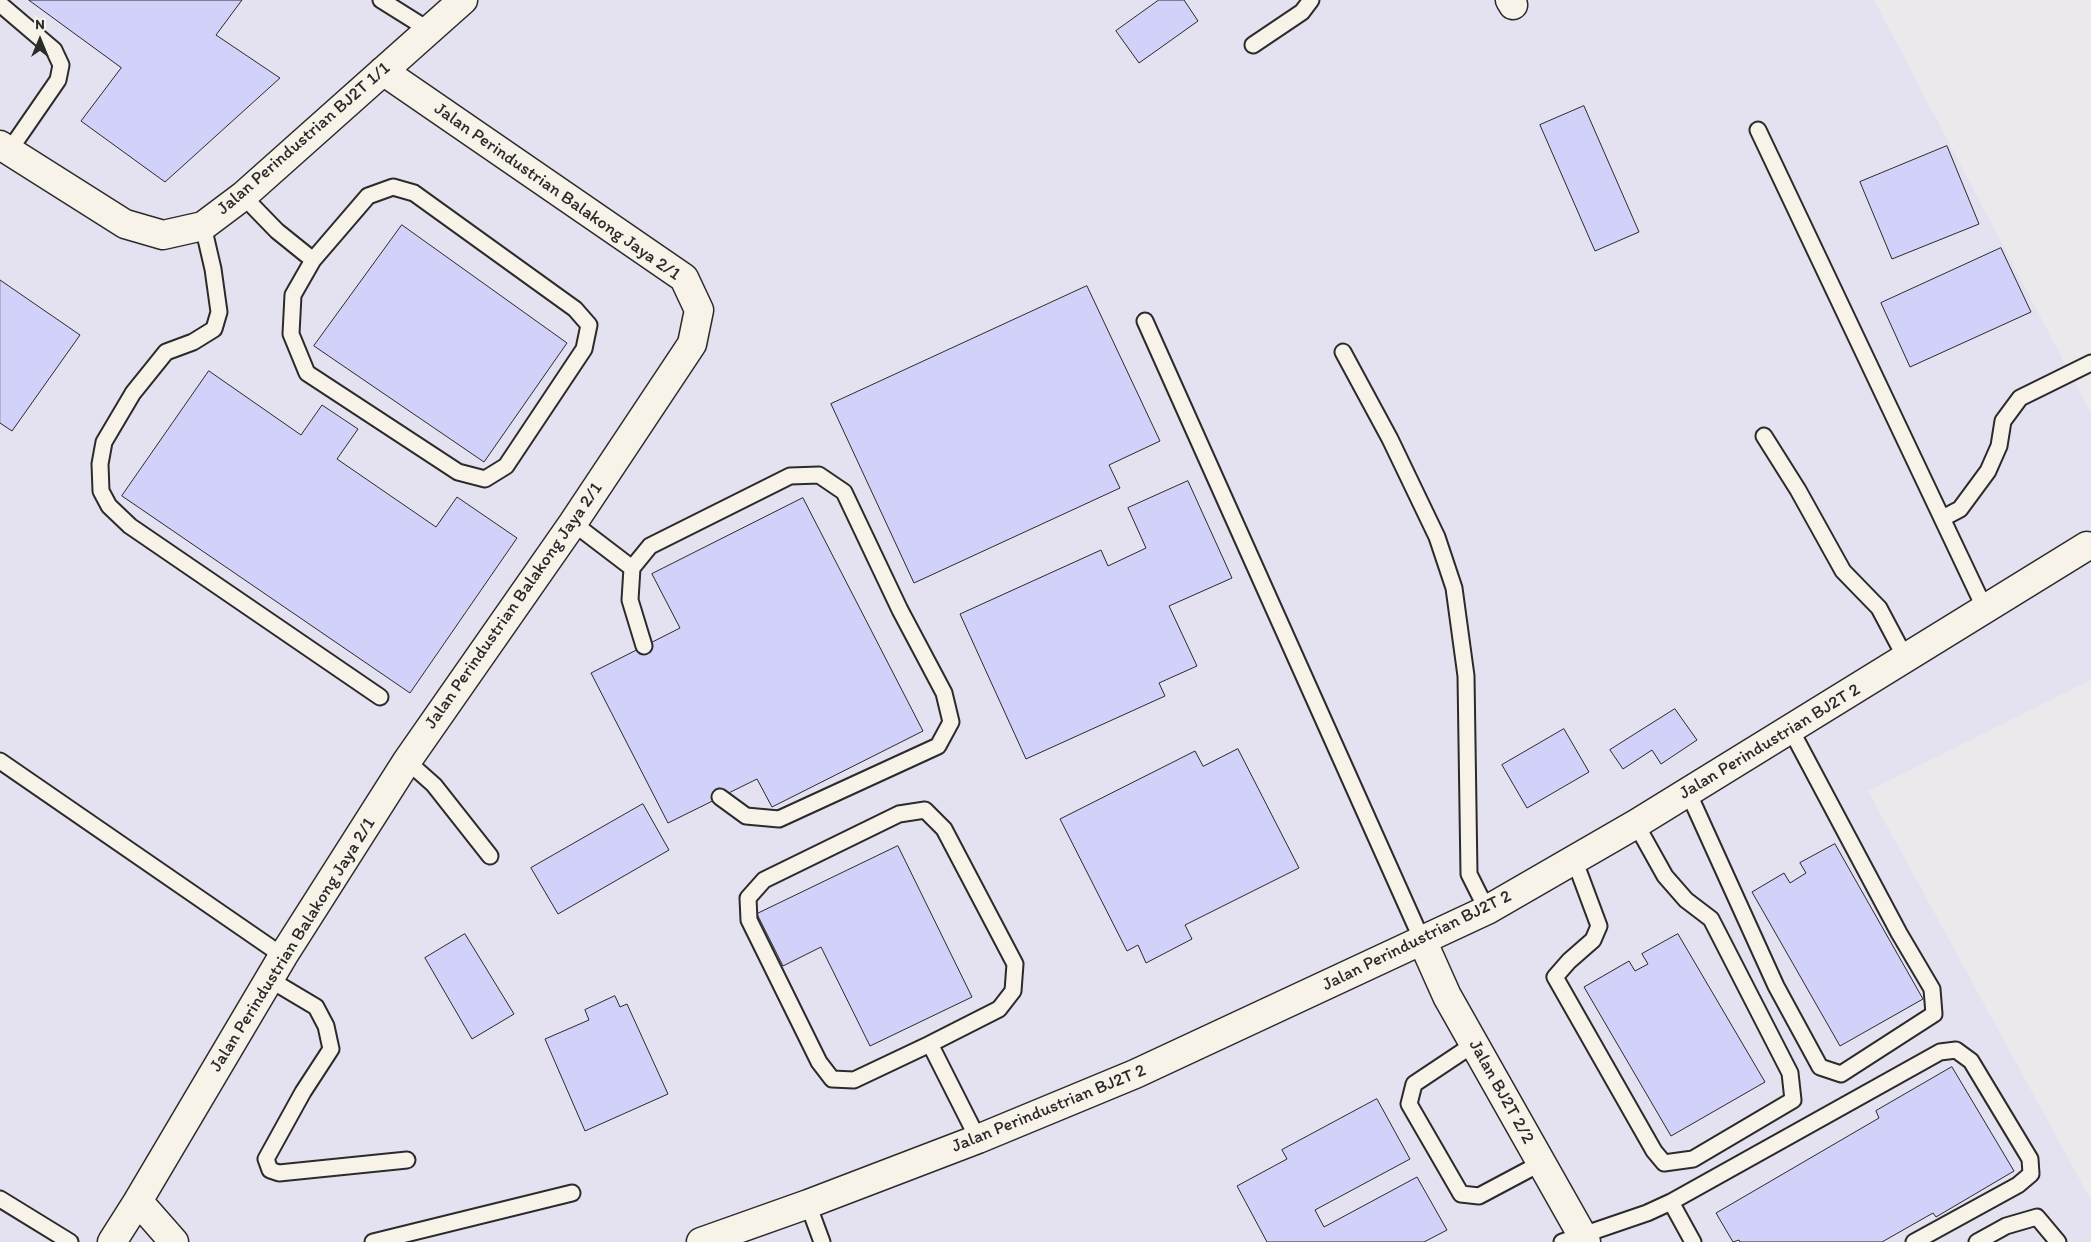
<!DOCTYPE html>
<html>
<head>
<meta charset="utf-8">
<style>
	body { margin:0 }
	#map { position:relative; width:2091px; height:1242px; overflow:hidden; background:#ece9ed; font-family:Itim,sans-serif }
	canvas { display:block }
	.north { position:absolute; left:15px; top:15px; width:50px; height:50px; -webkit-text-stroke:4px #f7f3e8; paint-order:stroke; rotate:0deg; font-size:14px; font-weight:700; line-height:20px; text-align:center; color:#2b2b2b }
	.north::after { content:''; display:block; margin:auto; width:18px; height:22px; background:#2b2b2b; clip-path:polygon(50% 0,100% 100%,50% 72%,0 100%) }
</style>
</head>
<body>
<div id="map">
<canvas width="2091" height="1242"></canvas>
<div class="north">N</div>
</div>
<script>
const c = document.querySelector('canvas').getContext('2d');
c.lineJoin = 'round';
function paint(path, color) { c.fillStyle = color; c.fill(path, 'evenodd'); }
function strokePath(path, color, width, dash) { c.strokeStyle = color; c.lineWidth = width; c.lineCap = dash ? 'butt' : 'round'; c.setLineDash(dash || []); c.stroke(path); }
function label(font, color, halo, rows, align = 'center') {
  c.font = font + ' Itim,sans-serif'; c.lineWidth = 5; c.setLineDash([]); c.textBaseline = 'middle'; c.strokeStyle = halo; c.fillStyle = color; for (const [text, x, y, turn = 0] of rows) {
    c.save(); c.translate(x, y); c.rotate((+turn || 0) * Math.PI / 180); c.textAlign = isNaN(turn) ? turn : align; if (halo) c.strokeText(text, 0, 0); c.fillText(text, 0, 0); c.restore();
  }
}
paint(new Path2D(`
	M0,0h1874l217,413v267l-223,111 223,409v42h-2091z`), '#e4e2f1');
const building = new Path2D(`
	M29,0h213l-26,35 64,43 -115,104 -84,-61 40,-53z
	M1159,0h25l14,21 -59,42 -23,-32z
	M1584,106l55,126 -44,19 -55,-126z
	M1947,146l32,78 -87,35 -32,-77z
	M402,225l165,118 -83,119 -170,-116z
	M2001,248l30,64 -121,55 -29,-64z
	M0,280l80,55 -68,96 -12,-8z
	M1087,286l73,155 -51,24 11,23 -206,95 -83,-179z
	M209,371l92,64 21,-30 36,24 -21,30 99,68 21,-30 60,41 -107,155 -288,-197z
	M1188,481l44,97 -63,28 28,60 -38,17 6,13 -139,63 -66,-145 141,-64 7,16 38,-18 -18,-40z
	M803,498l120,233 -151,76 -15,-28 -89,44 -77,-150 89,-45 -28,-54z
	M1675,709l22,31 -36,24 -9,-14 -29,19 -13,-19z
	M1564,729l25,43 -62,36 -25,-43z
	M1238,749l61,119 -114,57 7,14 -46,24 -8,-18 -11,6 -67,-132 135,-68 8,15z
	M643,804l26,46 -111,64 -27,-46z
	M1835,844l88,155 -83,47 -88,-154 32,-19 6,10 16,-10 -6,-10z
	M898,846l74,151 -102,49 -49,-99 -38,19 -26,-52z
	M465,934l49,80 -42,25 -47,-81z
	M1678,934l87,148 -94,54 -87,-149 45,-26 6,10 13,-7 -6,-10z
	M615,996l5,11 7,-3 41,90 -83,37 -40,-92 44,-19 -4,-10z
	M1952,1067l62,104 -78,46 -3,-4 -51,29h-142l-1,-2 -6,2 -17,-29 163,-95 -3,-7z
	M1377,1099l33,60 -95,51 9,17 93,-50 30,53 -23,12h-157l-30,-56 50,-27 -5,-9z`);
paint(building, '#d2d1fa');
strokePath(building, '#2b2b2b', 1);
const lane = new Path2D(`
	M381,0l48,30
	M0,4l54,46 7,15 -3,15 -49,71
	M1253,45l49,-33 9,-12
	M1758,130l227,479
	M393,187l21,6 161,116 14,16 -5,24 -78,117 -21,13 -27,-7 -151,-99 -16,-39 2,-39 20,-35 55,-64z
	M243,196l34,35 36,29
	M203,226l10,43 6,43 -5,17 -21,13 -27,10 -33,41 -29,49 -4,22 1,27 8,15 21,20 250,171
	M1145,321l277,619
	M1343,352l47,87 47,98 17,51 12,88 3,198 18,36
	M1764,436l34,54 45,81 36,37 27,51
	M1943,518l17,-9 28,-38 11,-25 4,-25 17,-23 71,-35
	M573,523l59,45
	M644,646l-14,-46 2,-32 18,-22 140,-70 29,-1 25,17 56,118 44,83 7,29 -13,24 -159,73 -33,-3 -26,-19
	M0,761l283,195
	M407,761l27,24 56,71
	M1688,792l88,194 44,81 21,7 93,-60 -2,-25 -33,-56 -108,-203
	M1574,859l25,67 -6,14 -24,21 -14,16 99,174 10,12 29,-4 100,-59 -3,-27 -79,-154 -25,-19 -21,-24 -29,-52
	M269,979l47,28 10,19 5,23 -28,43 -37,67 4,11 9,3 128,-13
	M930,1044l-76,36 -22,-1 -13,-17 -70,-142 -1,-22 16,-18 135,-66 26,-4 19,19 71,135 -2,27 -14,18 -69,35 48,95
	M1474,1044l-60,40 -5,20 52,90 18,2 62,-33
	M0,1199l70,43
	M1671,1202l22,40
	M808,1204l14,38
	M373,1242l199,-49
	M1562,1242l85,-29 24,-11 269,-150 16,-2 15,11 59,98 1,15 -13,11 -104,57
	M1977,1242l29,-16 31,-9 21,25`);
const street = new Path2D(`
	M1510,0l3,5
	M0,145l125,79 38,11 40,-9 40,-30 220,-196
	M1422,940l25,56 139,246
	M138,1201l36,41
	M112,1242l26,-41 145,-245 124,-195 166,-238 119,-179 7,-34 -15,-32 -301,-207
	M701,1242l107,-38 170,-65 157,-65 352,-164 149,-86 451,-278`);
strokePath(lane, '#2b2b2b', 19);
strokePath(street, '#2b2b2b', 31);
strokePath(lane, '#f7f3e8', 15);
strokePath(street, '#f7f3e8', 28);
label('18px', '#2b2b2b', '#f7f3e8', [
	["Jalan Perindustrian BJ2T 1/1",304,139,-41],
	["Jalan Perindustrian Balakong Jaya 2/1",557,192,35],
	["Jalan Perindustrian Balakong Jaya 2/1",514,606,-55],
	["Jalan Perindustrian BJ2T 2",1770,742,-31],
	["Jalan Perindustrian BJ2T 2",1417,941,-26],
	["Jalan Perindustrian Balakong Jaya 2/1",293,945,-58],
	["Jalan BJ2T 2/2",1501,1092,61],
	["Jalan Perindustrian BJ2T 2",1049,1109,-22]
]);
</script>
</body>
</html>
